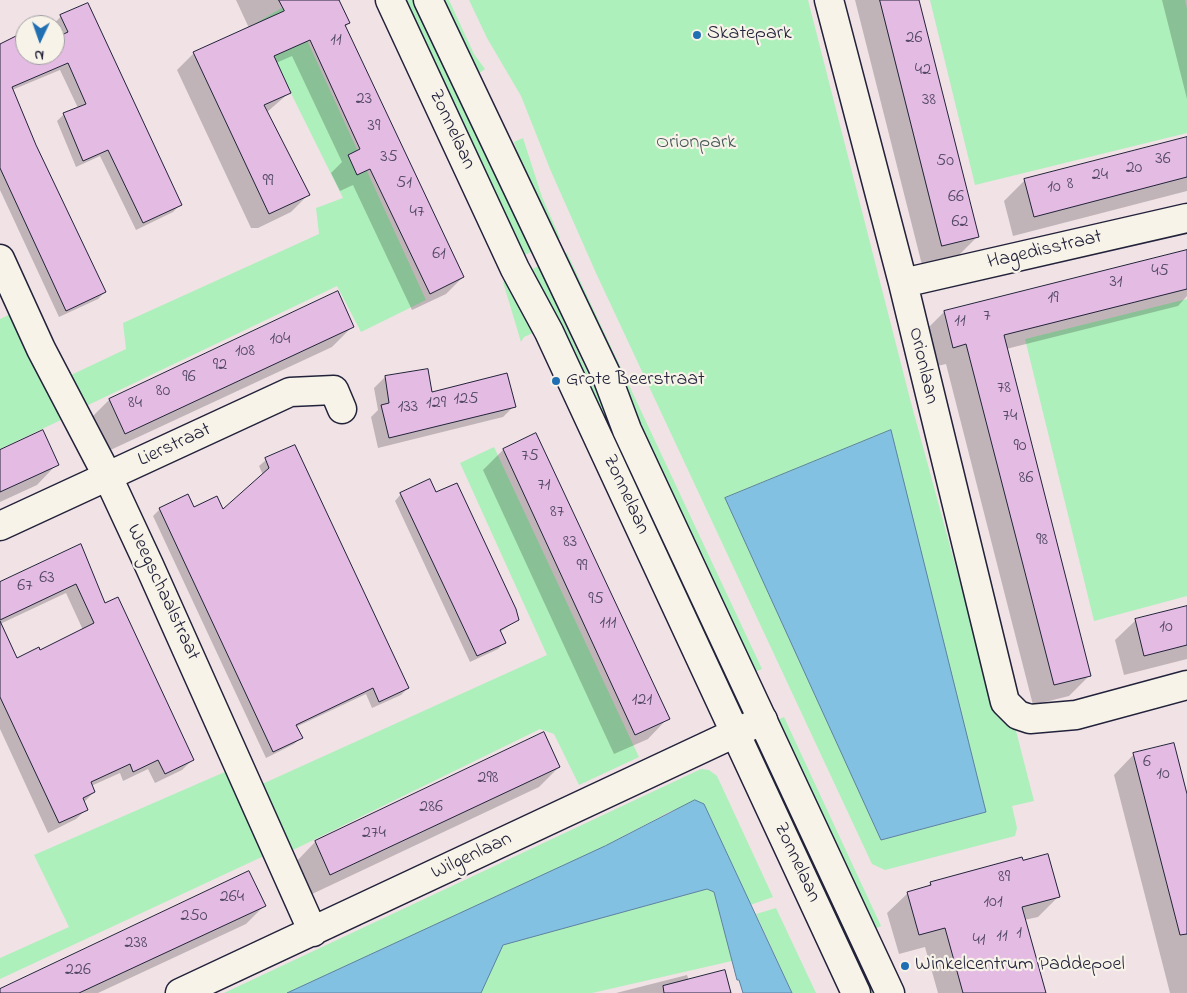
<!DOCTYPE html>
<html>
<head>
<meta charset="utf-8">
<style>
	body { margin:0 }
	#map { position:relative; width:1187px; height:993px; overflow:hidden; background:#f1e2e6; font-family:"Indie Flower",sans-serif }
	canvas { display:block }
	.north { position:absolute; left:15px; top:15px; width:50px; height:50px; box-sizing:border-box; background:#f7f3e8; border:1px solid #a29fa3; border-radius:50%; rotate:183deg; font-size:14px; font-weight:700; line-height:20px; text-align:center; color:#22223b }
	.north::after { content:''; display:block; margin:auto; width:18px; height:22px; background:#1f6fb2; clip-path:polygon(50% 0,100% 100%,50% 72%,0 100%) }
</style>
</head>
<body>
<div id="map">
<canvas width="1187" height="993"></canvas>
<div class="north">N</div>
</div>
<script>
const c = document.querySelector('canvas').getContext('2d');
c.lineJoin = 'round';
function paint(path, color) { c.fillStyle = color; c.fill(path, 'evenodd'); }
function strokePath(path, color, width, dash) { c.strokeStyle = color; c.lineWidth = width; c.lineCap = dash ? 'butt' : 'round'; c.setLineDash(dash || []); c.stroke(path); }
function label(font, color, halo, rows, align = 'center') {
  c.font = font + ' "Indie Flower",sans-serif'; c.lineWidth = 4.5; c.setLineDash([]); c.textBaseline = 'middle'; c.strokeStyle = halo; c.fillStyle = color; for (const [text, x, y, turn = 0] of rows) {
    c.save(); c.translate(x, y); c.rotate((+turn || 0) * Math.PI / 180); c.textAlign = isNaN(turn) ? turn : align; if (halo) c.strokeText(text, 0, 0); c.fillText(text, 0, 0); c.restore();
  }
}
paint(new Path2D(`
	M398,0h25l115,249 -20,9z
	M438,0h11l25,54 11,15 -10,7z
	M469,0h339l102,399 81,298 23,26 20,78 -22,5 5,22 -2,8 -130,34 -13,-6 -276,-591 -46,-104 -29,-73 -34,-58zM725,498l261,314 -105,28z
	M930,0h255l2,9v124l-212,52z
	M290,3l136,297 -65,32 -24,-46 -253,121 -15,-31 57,-27 -3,-26 196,-89 -3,-26 27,-10 -87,-175z
	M523,138l19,59 18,41 -8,5 -19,-42 -19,-59z
	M567,253l195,416 -10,4 -194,-416z
	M545,263l18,57 169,362 -7,4 -199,-414z
	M511,278l26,53 -13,6 -3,5 -18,-60z
	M1187,299v297l-93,25 -69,-282z
	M13,313l50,106 -63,30v-130z
	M494,447l145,310 -60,28 -25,-51 -14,-5 -249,122 -31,-66 287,-130 -87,-192z
	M784,717l97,209 -9,4 -97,-209z
	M758,747h2l118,246h-10l-112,-244z
	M701,769l8,1 8,6 56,121 -23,8 -46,-101 -33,7 -66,35 -318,147h-63z
	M227,771l39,84 -266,124v-21l69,-31 -35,-72z
	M707,889l7,3 18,69 -140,32h-111l21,-48z
	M776,908l40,85h-24l-36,-79z`), '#adf0bb');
const water = new Path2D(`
	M891,430l95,382 -105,28 -156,-342z
	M695,800l9,4 88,189h-49l-4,-13h-2l-23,-88 -7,-3 -204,56 -22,48h-194l318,-147z`);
paint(water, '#83c1e3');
strokePath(water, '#5c81a0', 1);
paint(new Path2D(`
	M236,0h102l11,23 -4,4 118,250 -17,17 -34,16 -59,-125 -13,6 -9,-18 11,-11 -50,-106 -16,7 13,30 -22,19 41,83 -17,17 -33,16h-7l-74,-158 17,-17 55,-25z
	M855,0h63l60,236 -21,21 -35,8z
	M1162,0h25v99z
	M61,16l119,189 -7,7 -37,18 -36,-74 -24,11 -19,-46 7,-7 14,-6 -18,-38 -48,20 23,56 70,146 -7,7 -39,18 -59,-127v-145l25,6v4h30v-16l5,-2 -6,-13z
	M1187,138v53l-174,45 -9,-35 21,-21z
	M1187,251v45l-9,10 -172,43 83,327 -20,20 -36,9 -87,-341 -13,3 -9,-35 20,-20z
	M337,293l16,33 -21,21 -228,106 -15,-33 20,-20z
	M385,377l46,17 83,12 -11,11 -125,31 -7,-31 7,-7 -4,-22z
	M503,450l165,268 -20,21 -34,15 -131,-284z
	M0,451l57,13 -20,21 -37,17z
	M266,460l142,228 -7,7 -29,13 -6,-14 -70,33 5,11 -7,6 -28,14 -113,-242 7,-7 63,2 40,-36 -4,-9z
	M401,494h34l82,126 -17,12 5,10 -7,7 -28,13 -75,-161z
	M81,546l23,59 89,154 -11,11 -27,13 -7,-14 -25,12 -3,-8 -29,13 3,6 -11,11 4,6 -11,10 -28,14 -48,-104v-146zM66,593l17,37 -44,21 -22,9 -17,-36z
	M1187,607v52l-63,16 -9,-35 21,-20z
	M544,734l15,33 -20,20 -229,108 -15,-32 20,-21z
	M1134,754l53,45v194h-17l-56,-218z
	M931,883l128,13 -21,21 -14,3 20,73h-106l-13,-46 -26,7 -12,-41 21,-20 18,-5z
	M264,906l-18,18 -148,69h-98v-2z
	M687,975l2,6 41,12h-114z`), '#0003');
const building = new Path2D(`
	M279,0h60l11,23 -5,2 119,252 -34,17 -60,-125 -13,6 -9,-20 12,-6 -50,-109 -36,16 17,37 -27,12 46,90 -41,19 -76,-162 91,-41z
	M880,0h39l60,237 -37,9z
	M88,3l94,202 -39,18 -35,-73 -25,11 -20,-48 23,-9 -18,-41 -56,24 24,58 70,147 -40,19 -66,-143v-124l18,-9 7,13v7h30v-17l13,-6 -8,-17z
	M1187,137v40l-153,40 -10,-38z
	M1187,250v39l-183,46 87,341 -37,9 -88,-341 -13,4 -9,-37z
	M338,291l16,36 -229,107 -16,-35z
	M428,369l4,23 75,-19 9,34 -127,31 -8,-33 8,-2 -4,-27z
	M43,430l16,35 -59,27v-42z
	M536,433l134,286 -35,16 -132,-286z
	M295,445l114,243 -30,14 -6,-14 -25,12 -52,25 7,13 -30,14 -114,-244 29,-14 6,13 23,-11 6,13 46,-41 -4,-10z
	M430,479l6,13 21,-9 59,126 3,11 -19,10 6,13 -29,13 -77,-163z
	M81,544l24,59 13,-6 76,163 -29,14 -7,-14 -25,12 -3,-8 -39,18 4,10 -12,6 5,12 -29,13 -59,-126v-76l17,37 22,-11 1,3 54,-27 -18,-39 -76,36v-38z
	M1187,606v39l-43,11 -9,-37z
	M544,732l16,35 -230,108 -15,-34z
	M1174,743l13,51v140l-7,1 -47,-182z
	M1048,854l12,43 -38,10 24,86h-83l-18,-65 -26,7 -12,-43 24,-7 -1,-3 92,-25 1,3z
	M249,871l17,35 -187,87h-79v-4z
	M725,970l6,23h-67l-1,-7z`);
paint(building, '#e4bbe3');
strokePath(building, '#22223b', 1);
const minor = new Path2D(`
	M829,0l74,283 102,419 13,13 12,4 46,-4 111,-30
	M0,259l41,90 67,128 41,88 164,367
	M903,283l284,-65
	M0,526l290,-134 44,-2 8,19
	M180,993l583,-273`);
const tertiary = new Path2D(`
	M390,0l125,269 34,63 307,661
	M428,0l178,374 21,56 263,563`);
strokePath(minor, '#22223b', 31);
strokePath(tertiary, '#22223b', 31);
strokePath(minor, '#f7f3e8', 28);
strokePath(tertiary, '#f7f3e8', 28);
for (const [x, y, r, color] of [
	[697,35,5,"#1f6fb2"],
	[556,381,5,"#1f6fb2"],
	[905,966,5,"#1f6fb2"]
]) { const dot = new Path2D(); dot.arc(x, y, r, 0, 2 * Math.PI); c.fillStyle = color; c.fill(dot); strokePath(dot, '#f7f3e8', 2); }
label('18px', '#524865', null, [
	["26",914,39],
	["11",336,41],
	["42",923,71],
	["23",364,100],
	["38",929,101],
	["39",374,127],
	["35",389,158],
	["36",1163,160],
	["50",945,162],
	["20",1134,169],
	["24",1100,176],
	["99",268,182],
	["51",404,184],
	["8",1070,185],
	["10",1054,188],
	["66",956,198],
	["47",417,213],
	["62",960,223],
	["61",439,255],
	["45",1160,272],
	["31",1116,283],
	["19",1053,299],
	["7",987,317],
	["11",960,322],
	["104",280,340],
	["108",245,352],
	["92",220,366],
	["96",189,378],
	["78",1004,389],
	["80",163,392],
	["125",466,400],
	["84",135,404],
	["129",436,404],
	["133",408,408],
	["74",1010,417],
	["90",1020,447],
	["75",530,457],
	["86",1026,479],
	["71",544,486],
	["87",557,513],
	["98",1042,541],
	["83",570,543],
	["99",582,567],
	["63",47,579],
	["67",25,587],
	["95",596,600],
	["111",608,624],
	["10",1166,628],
	["121",642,701],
	["6",1147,763],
	["10",1163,775],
	["298",488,779],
	["286",431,808],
	["274",374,834],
	["89",1004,878],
	["264",232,898],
	["101",993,903],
	["250",194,917],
	["1",1019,934],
	["11",1002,937],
	["41",979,941],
	["238",136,944],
	["226",78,971]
]);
label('20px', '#22223b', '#f7f3e8', [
	["Skatepark",707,35],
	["Grote Beerstraat",566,381],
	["Winkelcentrum Paddepoel",915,966]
], 'left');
label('20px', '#22223b', '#f7f3e8', [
	["Zonnelaan",451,130,65],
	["Hagedisstraat",1045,251,-13],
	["Orionlaan",922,366,77],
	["Lierstraat",175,446,-25],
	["Zonnelaan",625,495,65],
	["Weegschaalstraat",162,593,65],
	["Wilgenlaan",472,857,-25],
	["Zonnelaan",796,863,65]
]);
label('20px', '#45565b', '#f7f3e8', [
	["Orionpark",696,144]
]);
</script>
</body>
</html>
